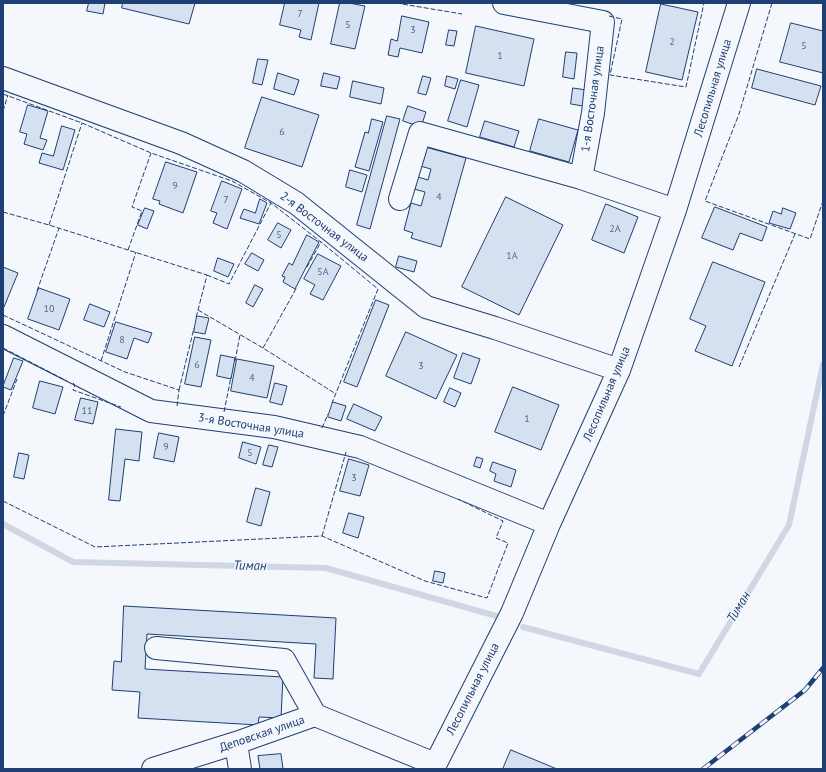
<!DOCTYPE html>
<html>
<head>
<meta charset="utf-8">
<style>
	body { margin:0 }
	#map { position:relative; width:826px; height:772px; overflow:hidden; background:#f4f7fb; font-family:"PT Sans",sans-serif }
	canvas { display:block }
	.frame { position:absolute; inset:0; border:4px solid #1d3f73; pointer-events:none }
</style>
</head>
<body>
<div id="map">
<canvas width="826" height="772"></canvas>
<div class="frame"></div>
</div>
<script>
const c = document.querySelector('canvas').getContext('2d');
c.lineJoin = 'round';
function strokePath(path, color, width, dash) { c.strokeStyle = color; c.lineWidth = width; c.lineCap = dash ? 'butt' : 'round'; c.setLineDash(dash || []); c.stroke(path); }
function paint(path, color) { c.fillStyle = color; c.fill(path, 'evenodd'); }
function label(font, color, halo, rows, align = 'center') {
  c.font = font + ' "PT Sans",sans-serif'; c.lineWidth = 3; c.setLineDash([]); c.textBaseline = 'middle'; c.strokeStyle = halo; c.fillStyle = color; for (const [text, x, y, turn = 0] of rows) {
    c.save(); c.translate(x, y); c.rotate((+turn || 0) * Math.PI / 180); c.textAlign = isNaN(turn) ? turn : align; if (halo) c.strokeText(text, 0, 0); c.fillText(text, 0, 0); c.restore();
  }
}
strokePath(new Path2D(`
	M3,524l70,38 253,6 174,49
	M523,627l176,47 90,-149 34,-161`), '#cfd7e4', 6);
const building = new Path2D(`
	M89,3h16l-2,11 -16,-3z
	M123,3h72l-6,21 -67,-16z
	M285,3h34l-8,37 -12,-3 2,-7 -21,-5z
	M340,3h9l16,3 -10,43 -24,-5z
	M661,4l37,8 -16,68 -36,-8z
	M402,16l27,6 -7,31 -22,-5 -2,9 -10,-2 3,-16 6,2z
	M791,23l32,8v42l-43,-11z
	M476,26l58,13 -10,47 -58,-13z
	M449,30l8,1 -3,15 -8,-1z
	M566,52l11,1 -3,26 -11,-2z
	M258,59l10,1 -6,25 -9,-2z
	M757,69l64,17 -6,19 -63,-17z
	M278,73l21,7 -5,15 -20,-6z
	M324,73l16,4 -3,12 -16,-3z
	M423,76l8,2 -5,17 -8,-2z
	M447,76l11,3 -3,10 -10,-3z
	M461,80l18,5 -12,42 -19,-6z
	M353,81l31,7 -3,16 -31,-7z
	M573,88l13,2 -3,16 -12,-2z
	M262,97l57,18 -17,52 -57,-19z
	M28,105l20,6 -8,27 7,2 -4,10 -19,-6 3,-10 -7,-2z
	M408,106l18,6 -5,15 -18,-6z
	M387,116l13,3 -30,110 -13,-4z
	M372,119l11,3 -14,49 -14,-4 10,-35 3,1z
	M539,119l39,11 -9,32 -39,-11z
	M485,121l34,10 -5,16 -34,-10z
	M62,126l13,4 -12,40 -24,-7 3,-10 11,3z
	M425,147l41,11 -25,89 -30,-9 2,-5 -9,-3 7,-27 10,3 4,-14 -11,-3 4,-12 10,3 3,-11 -11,-3z
	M166,162l31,10 -14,41 -24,-9 1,-3 -7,-2z
	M350,170l17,5 -5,17 -16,-5z
	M222,181l20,8 -15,40 -14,-6 4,-10 -6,-2z
	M506,197l57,28 -44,90 -57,-28z
	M260,199l7,4 -8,21 -19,-6 4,-9 11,4z
	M606,204l32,13 -14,36 -32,-13z
	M715,207l52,20 -5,14 -22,-8 -7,17 -31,-12z
	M145,208l9,3 -7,18 -9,-4z
	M783,208l13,5 -6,16 -21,-6 4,-12 8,3z
	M278,223l13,7 -10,18 -13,-8z
	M307,235l12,7 -24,47 -12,-7 2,-5 -3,-1 7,-13 3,2z
	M252,253l12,7 -6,11 -13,-7z
	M318,254l23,12 -18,34 -13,-6 5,-9 -11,-6z
	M399,256l18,5 -3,11 -18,-5z
	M218,258l16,6 -6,13 -14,-6z
	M713,262l52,20 -33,84 -37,-15 11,-25 -16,-7z
	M3,267l15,6 -14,34 -1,-1z
	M255,285l8,4 -10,18 -7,-4z
	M39,288l31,11 -11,31 -31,-11z
	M376,300l13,5 -32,82 -13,-5z
	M90,304l20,8 -6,15 -20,-7z
	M197,316l12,2 -4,16 -11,-2z
	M116,322l36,11 -4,10 -14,-5 -7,21 -21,-7z
	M406,332l51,23 -21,44 -50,-23z
	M195,337l16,3 -10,47 -16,-3z
	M463,353l17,6 -9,25 -17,-6z
	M221,355l14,3 -4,21 -14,-3z
	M14,358l9,3 -12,29 -8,-3z
	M237,359l37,7 -7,32 -36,-7z
	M40,381l23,6 -8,27 -22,-6z
	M275,383l12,3 -5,19 -12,-3z
	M513,387l46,18 -18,45 -46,-18z
	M450,388l11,5 -6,14 -11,-5z
	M81,398l17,4 -5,22 -18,-4z
	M333,402l13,4 -5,15 -13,-4z
	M354,404l28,13 -7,14 -28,-12z
	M116,429l26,3 -3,29 -14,-2 -5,42 -11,-1z
	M159,433l20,4 -5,25 -20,-4z
	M243,442l18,5 -5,17 -17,-6z
	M269,445l9,2 -6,20 -9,-2z
	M19,453l10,2 -5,24 -10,-2z
	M477,457l6,2 -3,9 -6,-2z
	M349,459l20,6 -9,31 -20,-5z
	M493,462l23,8 -5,17 -17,-6 2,-7 -6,-3z
	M256,488l14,4 -9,34 -14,-4z
	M349,513l15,4 -6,21 -15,-5z
	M435,571l10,2 -2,10 -10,-2z
	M124,606l212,12 -3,61 -19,-1 2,-34 -169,-10 -2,35 138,8 -2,41 -22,-1 -1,8 -120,-7 2,-26 -28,-2 2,-29 7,1z
	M511,750l46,19h-54z
	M281,754l2,15h-23l-2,-13z`);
paint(building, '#d5e0f0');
strokePath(building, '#1d3f73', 1);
const minor = new Path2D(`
	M504,3l99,19 -10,91 -12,65 94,32
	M3,78l178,65 62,28 53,32 130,104 69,21 124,42
	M400,199l20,-66 161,45
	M3,336l148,75 123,16 86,20 189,77
	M156,648l128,12 31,55
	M236,743l4,26
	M153,769l83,-26 79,-28 120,49
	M433,769l79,-156 37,-89 70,-154 56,-160 64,-207`);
strokePath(minor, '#1d3f73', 24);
strokePath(minor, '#f4f7fb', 22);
const rail = new Path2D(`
	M703,769l102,-79 18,-22`);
strokePath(rail, '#1d3f73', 4.5);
strokePath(rail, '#f4f7fb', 3, [9]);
strokePath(new Path2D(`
	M396,3l66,11
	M772,3l-33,111 -34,87 105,38 13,-38
	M609,16l13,3 -12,56 76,12 18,-84
	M3,94l79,29 69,30 81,28 39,22 50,39 57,47 -46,114
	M3,111l5,-16
	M3,212l46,13 158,50 -11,43
	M49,225l33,-102
	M128,250l14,-39 -10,-4 19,-54
	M307,267l14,-25
	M207,275l22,9 42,-81
	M37,291l22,-63
	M198,310l65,38 73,46
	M3,315l122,57 54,18 -2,16
	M3,348l64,33
	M263,348l34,-61
	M101,361l35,-109
	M235,361l5,-26
	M739,367l56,-133
	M73,383l2,2 -2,5 48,17
	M179,390l15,-62
	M224,412l7,-35
	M3,416l14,-37
	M322,428l6,-14
	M3,501l92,46 227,-11 103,45 62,17 21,-55 -12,-5 7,-17 -45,-22
	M322,536l24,-84`), '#1d3f73', 1, [5, 2]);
label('10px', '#4b6792', null, [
	["7",300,14],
	["5",348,25],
	["3",413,30],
	["2",672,42],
	["5",804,46],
	["1",500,56],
	["6",282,132],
	["9",175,186],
	["4",439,197],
	["7",226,200],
	["2А",615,229],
	["5",279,235],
	["1А",512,256],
	["5А",323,272],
	["10",49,309],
	["8",122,340],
	["6",197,365],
	["3",421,366],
	["4",252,378],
	["11",87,411],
	["1",527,419],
	["9",166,447],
	["5",250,453],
	["3",354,478]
]);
label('12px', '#1d3f73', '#f4f7fb', [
	["Лесопильная улица",713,88,-73],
	["1-я Восточная улица",593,99,-82],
	["2-я Восточная улица",324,227,37],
	["Лесопильная улица",607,394,-67],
	["3-я Восточная улица",251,426,9],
	["Лесопильная улица",473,689,-63],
	["Деповская улица",262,734,-19]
]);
label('italic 13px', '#1d3f73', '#f4f7fb', [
	["Тиман",250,566,1],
	["Тиман",739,607,-59]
]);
</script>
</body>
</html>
